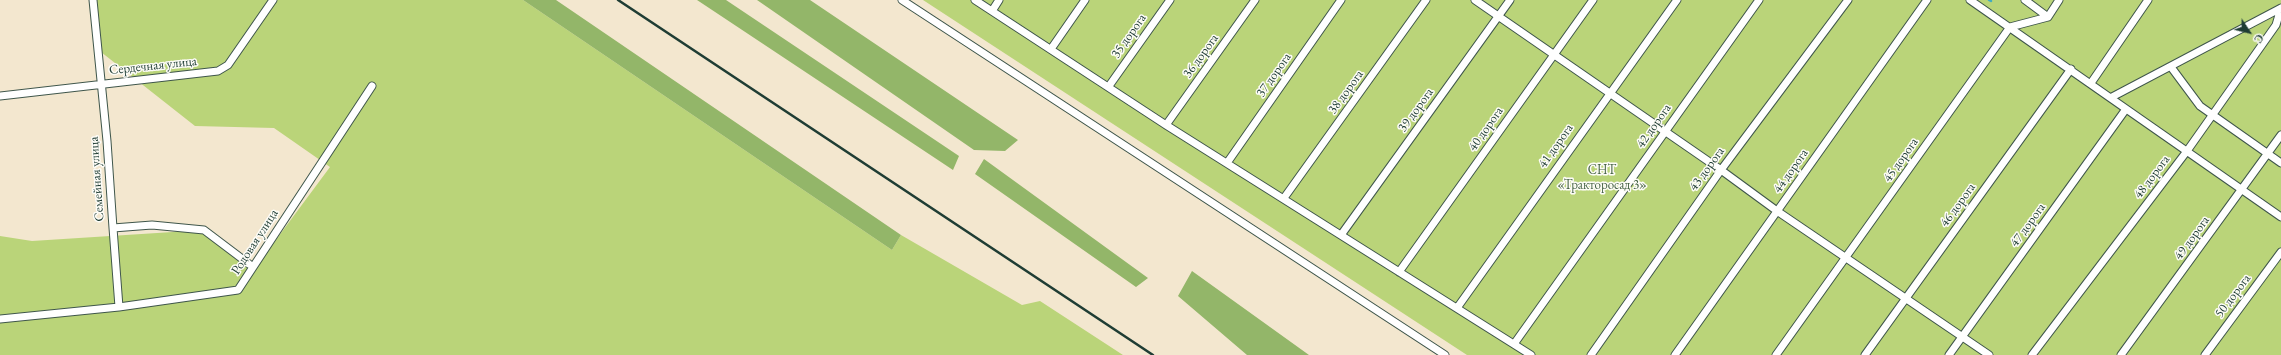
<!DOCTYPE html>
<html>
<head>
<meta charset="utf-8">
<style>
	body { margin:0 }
	#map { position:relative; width:2281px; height:355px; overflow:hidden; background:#f3e7cf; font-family:"EB Garamond",serif }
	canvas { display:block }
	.north { position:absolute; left:2229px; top:12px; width:40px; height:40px; -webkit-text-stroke:3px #fdfcf7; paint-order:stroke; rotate:125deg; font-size:11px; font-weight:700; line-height:16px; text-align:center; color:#1f3d34 }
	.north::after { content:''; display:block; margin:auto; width:14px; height:18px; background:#1f3d34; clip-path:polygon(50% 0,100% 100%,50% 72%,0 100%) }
</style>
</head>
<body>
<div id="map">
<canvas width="2281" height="355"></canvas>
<div class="north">С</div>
</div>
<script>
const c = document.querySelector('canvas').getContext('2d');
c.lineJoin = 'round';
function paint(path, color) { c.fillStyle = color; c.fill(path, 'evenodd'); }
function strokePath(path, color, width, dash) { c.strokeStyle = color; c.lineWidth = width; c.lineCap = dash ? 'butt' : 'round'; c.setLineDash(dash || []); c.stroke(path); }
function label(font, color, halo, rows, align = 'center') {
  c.font = font + ' "EB Garamond",serif'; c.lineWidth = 3; c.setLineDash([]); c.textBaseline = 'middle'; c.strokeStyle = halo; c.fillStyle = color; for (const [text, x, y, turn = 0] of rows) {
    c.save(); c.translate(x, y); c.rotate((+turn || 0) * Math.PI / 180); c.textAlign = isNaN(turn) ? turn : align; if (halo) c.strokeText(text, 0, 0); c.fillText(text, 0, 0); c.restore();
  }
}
paint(new Path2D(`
	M97,0h426l369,250 9,-15 121,70 18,-4 83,54h-1123v-119l32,5 172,-11 51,38 75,-101 -56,-39 -79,-2 -94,-74z
	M923,0h1358v355h-814z`), '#bad479');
paint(new Path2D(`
	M523,0h33l345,235 -9,15z
	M697,0h29l233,156 -6,14z
	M757,0h53l208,140 -13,11 -31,-1z
	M984,159l164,119 -12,9 -161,-113z
	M1192,271l117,84h-62l-69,-59z`), '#93b669');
strokePath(new Path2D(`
	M1989,0l2,1`), '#41abc0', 2.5);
const minor = new Path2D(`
	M93,0l14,141 6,87 39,-3 52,5 49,37
	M902,0l543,355
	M975,0l191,125 365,230
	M1475,0l246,170 56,41 212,144
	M1970,0l311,217
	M2025,0l23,17
	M992,11l7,-11
	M1051,49l34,-49
	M2171,67l29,39 81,57
	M2091,83l57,-83
	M1109,86l61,-86
	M0,96l218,-25 10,-6 45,-65
	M2112,97l169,-89
	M1166,125l89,-125
	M1227,163l114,-163
	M1284,198l142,-198
	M113,228l6,79
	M1341,235l169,-235
	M1399,272l194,-272
	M1457,308l220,-308
	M0,319l119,-12 119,-17 134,-204
	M1514,344l245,-344
	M1591,355l130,-185 127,-170
	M1675,355l252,-355
	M1776,355l234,-328 38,-10 11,-17
	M1865,355l206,-286
	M1949,355l177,-246
	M2032,355l155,-204 89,-126 5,-17
	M2121,355l160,-220
	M2205,355l76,-103`);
strokePath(minor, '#3f564b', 9);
strokePath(minor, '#fff', 7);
strokePath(new Path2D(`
	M618,0l535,355`), '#1f3d34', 2.5);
label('13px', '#1f3d34', '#fdfcf7', [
	["35 дорога",1129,36,-55],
	["36 дорога",1201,56,-54],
	["Сердечная улица",153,66,-6],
	["37 дорога",1274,75,-55],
	["38 дорога",1346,92,-54],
	["39 дорога",1416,110,-54],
	["42 дорога",1654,126,-55],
	["40 дорога",1486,129,-55],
	["41 дорога",1556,146,-55],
	["45 дорога",1901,160,-55],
	["43 дорога",1707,169,-54],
	["44 дорога",1791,171,-55],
	["48 дорога",2152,177,-53],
	["Семейная улица",97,179,-94],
	["46 дорога",1958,205,-54],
	["47 дорога",2028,225,-54],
	["49 дорога",2192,238,-54],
	["Родовая улица",255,242,-57],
	["50 дорога",2233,296,-53]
]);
label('13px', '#466345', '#fdfcf7', [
	["СНТ",1602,170],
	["«Тракторосад 3»",1602,185]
]);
</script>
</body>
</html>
